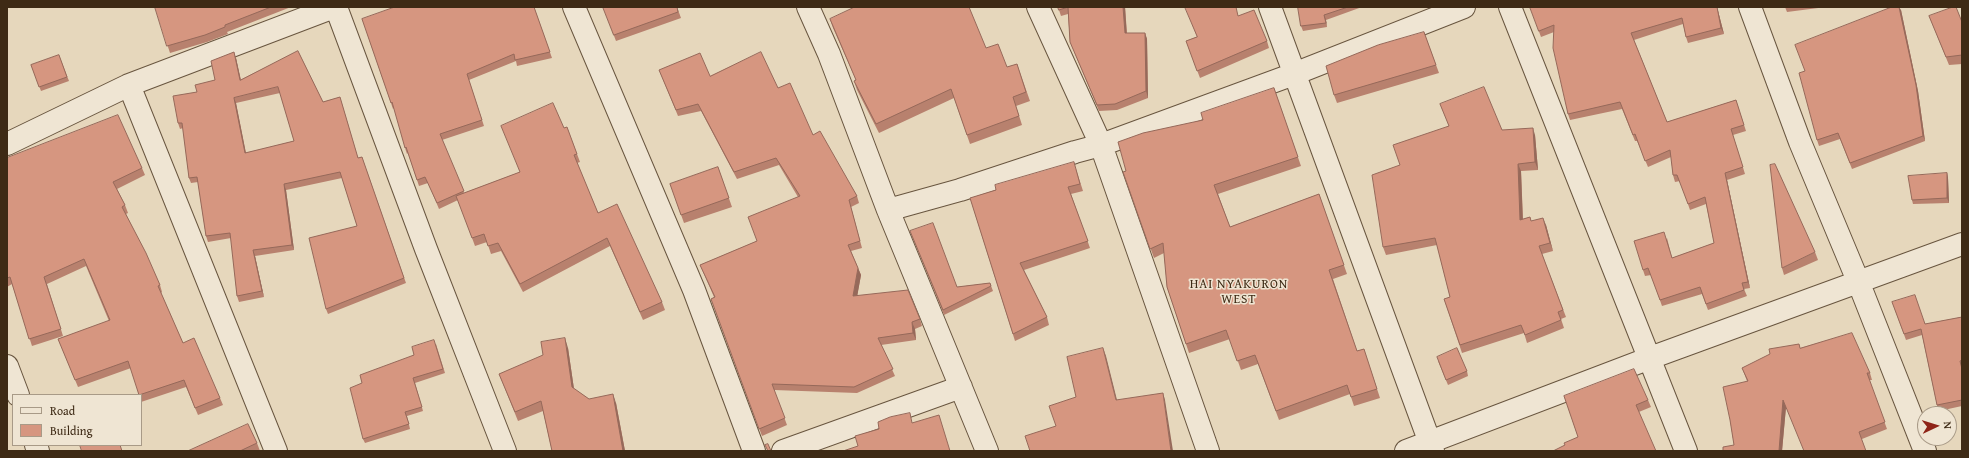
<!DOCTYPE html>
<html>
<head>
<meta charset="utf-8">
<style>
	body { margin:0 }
	#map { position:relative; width:1969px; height:458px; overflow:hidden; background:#e6d7bc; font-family:"Gentium Book Plus",serif }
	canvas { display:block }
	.frame { position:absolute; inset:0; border:8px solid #3e2a15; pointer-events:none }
	.legend { position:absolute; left:12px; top:394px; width:130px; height:52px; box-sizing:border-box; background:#efe5d3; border:1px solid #a89a87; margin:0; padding:5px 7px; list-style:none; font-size:12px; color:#3e2a15 }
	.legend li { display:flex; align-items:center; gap:8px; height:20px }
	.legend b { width:20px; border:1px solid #a89a87 }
	.north { position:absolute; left:1917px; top:406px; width:40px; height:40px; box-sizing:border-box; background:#efe5d3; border:1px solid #a89a87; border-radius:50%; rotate:86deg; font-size:11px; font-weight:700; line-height:16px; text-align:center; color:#3e2a15 }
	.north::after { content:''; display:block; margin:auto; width:14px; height:18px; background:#8f2418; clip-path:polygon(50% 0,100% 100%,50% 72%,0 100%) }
</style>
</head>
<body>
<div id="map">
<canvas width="1969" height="458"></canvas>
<div class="frame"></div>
<ul class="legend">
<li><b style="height:5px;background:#efe5d3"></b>Road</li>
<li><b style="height:11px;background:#d69680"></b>Building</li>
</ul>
<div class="north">N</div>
</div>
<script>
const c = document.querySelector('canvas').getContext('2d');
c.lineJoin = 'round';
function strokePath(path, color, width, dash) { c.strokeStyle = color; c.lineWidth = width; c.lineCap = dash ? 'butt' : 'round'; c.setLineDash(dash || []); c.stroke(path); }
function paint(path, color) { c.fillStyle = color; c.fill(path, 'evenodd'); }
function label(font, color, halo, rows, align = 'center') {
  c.font = font + ' "Gentium Book Plus",serif'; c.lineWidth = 3; c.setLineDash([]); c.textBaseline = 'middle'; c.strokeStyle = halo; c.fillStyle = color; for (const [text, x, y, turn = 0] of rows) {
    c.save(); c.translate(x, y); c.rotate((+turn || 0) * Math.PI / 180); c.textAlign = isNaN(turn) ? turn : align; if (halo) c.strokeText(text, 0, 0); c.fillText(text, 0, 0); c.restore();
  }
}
const minor = new Path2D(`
	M336,7l90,242 79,202
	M574,7l120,283 60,161
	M808,7l21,47 59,156 99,241
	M1038,7l63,138 107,306
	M1270,7l163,444
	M1510,7l176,444
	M1750,7l50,135 58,139 67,170
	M129,85l147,366
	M7,144l122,-59 205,-78
	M888,210l72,-20 115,-38 26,-7 193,-71 170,-67
	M7,366l11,29
	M36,445l2,6
	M783,451l178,-64
	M1406,451l244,-93 312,-114`);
strokePath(minor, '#68553f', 24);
strokePath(minor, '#efe5d3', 22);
paint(new Path2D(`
	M155,7h136l-64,25 1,2 -21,8 -37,11z
	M534,7l18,51 -35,8 -1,-5 -47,19 15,46 -42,14 22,53 56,-21 44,-44 3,-1 13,35 -3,1 21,50 64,89 3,8 -22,10 -33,-74 -87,46 -22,-41 -10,3 -4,-12 -12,4 -17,-46 -19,9 -11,-26 -9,3 -11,-33 -1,1 -2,-6 -11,-40 -1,1 -31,-90z
	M603,7h74l4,11 -65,23z
	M1058,7h67l2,26h18l2,6 1,59 -31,12 -18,1 -29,-69 -2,-28 -7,2z
	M1298,7h64l-36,13 1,7 -24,4 -2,-5z
	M1530,7h187l7,27 -36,9 -2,-6 -3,-13 -49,16 33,82 69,-22 10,31 -13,4 12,39 -18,6 23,108 -6,1 3,7 -39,14 -6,-16 -40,12 -11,-31 -6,1 -2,-6 24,-32 5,20 42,-15 -8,-39 -16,6 -10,-29 -5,1 -2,-7 -2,-18 -23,10 -11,-26h-2l-13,-32 -52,11 -2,-6 -14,-82 -13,5z
	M1785,7h41l-39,5z
	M1901,10l17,81 7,50 -73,28 -12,-30 -21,7 -2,-6 -12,-69z
	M1239,16l28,25 2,7 -69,30 -14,-37 10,-4z
	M1929,16l33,6v42l-13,1z
	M830,19l156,29 21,19 10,-3 13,37 -14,5 6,19 -52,19 -16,-46 -75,35 -22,-43 -3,-9 2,-1 -23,-52z
	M1424,32l15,41 -102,30 -3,-8z
	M298,51l25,51 17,-5 18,61 4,-1 44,126 -78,31 -2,-5 31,-83 -15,-48 -56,12 8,60 -39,6 9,41 -25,5 -2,-6 -6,-58 -23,4 -2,-6 -8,-54 -7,1 -2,-5 -6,-50 -3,1 -2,-6 19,-31 18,-12 21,-22 5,22zM280,93l14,48 -48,12 -10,-50z
	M59,55l10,26 -28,10 -10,-26z
	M659,70l51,6 68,12 35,47 44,61 2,7 -8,4 11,41 -11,3 10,24 -4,21 63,23 2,7 -7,3 1,11 -35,5 14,31 -38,17 -83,-3 13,35 -25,11 -51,-137 3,-2 -14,-32 57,-24 41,-44 -19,-32 -42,14 -36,-68 -23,5z
	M1274,88l27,78 -83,28 12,33 89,-33 28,80 -14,5 24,72 7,-2 16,49 -26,8 -4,-12 -71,26 -21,-56 -17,6 -11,-31 -41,14 -22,-66 -3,-34 -10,5 -31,-86 3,-1 77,-51z
	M1440,104l62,26 33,5 3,35 -17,1 2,48 7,-2 1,4 15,4 7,26 -11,3 24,63 -5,2 3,9 -37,15 -3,-10 -62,20 -18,-54 6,-2 -13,-52 -51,10 -3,-8 17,-82 49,-39z
	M7,158l135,10 3,7 -28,14 8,16 3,8 -2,1 34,71 2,7 -1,1 22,50 37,55 3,7 -25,10 -12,-28 -45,15v-7h-2l-8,-27 -53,19 -20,-48 51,-18 -23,-55 -39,18 16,52 -31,10 -20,-62 -5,3z
	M718,167l14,40 -48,16 -14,-39z
	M1076,169l7,22 -12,3 19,54 -66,22 23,47 2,8 -34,16 -45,-143z
	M1947,173l1,5 1,25 -36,1 -1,-4z
	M910,231l47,56 33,-4 3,8 -49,24z
	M1815,252l3,8 -34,15 -2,-7z
	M1892,302l33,22 37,-7v89l-23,5 -2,-6 -15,-70 -16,5z
	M436,344l9,29 -30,10 8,28 -16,5 3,13 -45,14 -2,-4 -1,-56 52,-28z
	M1799,344l1,4 70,25 2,7h-3l18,49 -25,10 -76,-32 -4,44h-59l11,-6 -4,-25 17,-39 -5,-13z
	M568,348l6,41 15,10 27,4 9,48h-73l-9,-40 -25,10 -19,-47z
	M1438,361l29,10 1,5 -20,9z
	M1564,396l84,4 3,7 -73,30z
	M257,443l3,8h-72z`), '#b8816e');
paint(new Path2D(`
	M1123,7h2l2,32 -2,-6z
	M1717,7l7,27 -3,-6z
	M1899,7l2,3 17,81 7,50 -2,-5z
	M1324,15l2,5 1,7z
	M1145,33l2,6 1,59 -2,-7z
	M234,52l2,6 6,28 -2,-6z
	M234,98l2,5 11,56 -2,-6z
	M1533,128l2,7 3,35 -3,-8z
	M1518,164l3,7 2,56 -3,-7z
	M1725,173l2,7 23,108 -2,-6z
	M1947,173l1,5 1,25 -2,-5z
	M284,184l2,6 8,60 -2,-5z
	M1543,218l3,7 7,26 -3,-8z
	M253,250l2,6 9,41 -2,-6z
	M858,268l3,7 -5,28 -3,-7z
	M912,322l3,7 1,11 -3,-7z
	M565,338l3,10 7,48 -3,-9z
	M1103,348l3,8 13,52 -3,-8z
	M1163,393l2,7 8,51h-2z
	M613,394l3,9 9,48h-2z
	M1783,400l3,7 -4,44h-3z`), '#96695a');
const building = new Path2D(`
	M155,7h116l-46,18v2l-20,8 -38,11z
	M395,7h139l16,45 -35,8 -1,-6 -47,20 15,46 -42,14 24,57 -27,12 -12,-26 -8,3 -11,-33 -1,1 -13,-46 -1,1 -29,-84z
	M603,7h74l1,5 -64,23z
	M855,7h114l17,41 12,-4 9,23 10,-3 9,28 -13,5 6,19 -52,19 -16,-46 -75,35 -22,-43 2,-1 -26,-61z
	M1058,7h65l2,26h20l1,58 -31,13 -18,1 -27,-63 -2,-35 -9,3z
	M1185,7h51l2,9 16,-6 13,31 -70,30 -11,-30 11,-4z
	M1298,7h50l-24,8 2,8 -25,3z
	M1530,7h187l4,21 -35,9 -4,-19 -51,15 36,89 69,-22 8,25 -13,4 12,38 -18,6 23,109 -6,1 2,7 -38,14 -6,-17 -40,13 -12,-32 -5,2 -9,-29 30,-9 8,26 42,-15 -9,-46 -17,7 -11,-29h-4l-3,-25 -25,11 -10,-27 -2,1 -13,-33 -52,12 -15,-66 1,-23 -15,6z
	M1892,7h7l17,78 7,51 -73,27 -12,-30 -21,7 -18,-67 6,-2 -10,-26z
	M1953,7h3l6,15v33l-16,2 -17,-41z
	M1424,32l12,33 -102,30 -8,-29 52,-21z
	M298,51l25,51 17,-5 18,61 4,-1 42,121 -78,31 -17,-71 48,-12 -17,-54 -56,12 8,61 -39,5 9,41 -25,5 -7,-63 -24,3 -9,-59 -8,1 -7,-55h-4l-5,-27 24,-4 -2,-7 20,-5 -4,-19 23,-9 6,28zM278,87l16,54 -49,12 -11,-55z
	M761,52l17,36 12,-5 23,52 7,-4 37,65 -8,4 11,41 -12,4 10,23 -5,28 55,-6 12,29 -8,3 1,11 -35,5 15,31 -39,18 -82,-3 13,34 -26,11 -48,-130 4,-2 -15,-32 57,-24 -9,-24 52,-21 -24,-38 -42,14 -36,-68 -22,6 -17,-40 41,-17 10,23z
	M59,55l8,22 -28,10 -8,-22z
	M1484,87l18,43 31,-2 2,34 -17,2 2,56 10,-3 1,4 12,-3 7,25 -11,3 24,64 -5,2 3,8 -36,15 -4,-10 -61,20 -16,-46 6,-2 -15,-59 -52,9 -11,-72 28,-10 -7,-20 56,-19 -9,-22z
	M1274,88l24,69 -84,28 16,42 89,-33 25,71 -15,5 28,81 7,-2 13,40 -26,8 -4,-12 -71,26 -21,-56 -18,6 -11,-31 -40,14 -19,-57 -4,-44 -13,6 -27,-77 3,-1 -8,-29 25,-9 60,-13 -2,-7z
	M553,103l11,25 3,-1 10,27 -3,1 24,58 19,-9 45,98 -22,10 -33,-74 -87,46 -22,-41 -10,3 -4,-12 -12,4 -16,-42 64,-24 -19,-46z
	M118,115l24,53 -29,14 12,23 -3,2 24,46 14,32 -2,1 25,57 11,-5 26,60 -25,10 -11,-28 -45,15 -11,-34 -53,19 -17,-41 52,-19 -26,-61 -40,18 17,52 -32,10 -19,-62 -3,1v-120z
	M1074,162l6,22 -12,3 20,54 -68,22 27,54 -34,17 -43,-136 26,-8 -1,-5z
	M1775,164l40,88 -33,16 -12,-103z
	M718,167l11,31 -48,17 -11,-31z
	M1947,173v25l-35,2 -4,-24z
	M933,223l24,64 33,-4 1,3 -48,24 -33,-79z
	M1915,295l10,29 37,-7v43l-2,1 2,8v31l-25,5 -16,-76 -17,5 -12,-32z
	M1852,333l18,40h-3l18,49 -26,10 7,19h-62l-21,-51 -4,51h-56v-4l11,-2 -4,-25 -7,-33 25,-6 -6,-13 28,-14 -1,-5 30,-5 1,4z
	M565,338l7,49 17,12 24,-5 10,57h-71l-11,-50 -26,11 -16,-38 44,-19 -2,-13z
	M434,340l9,29 -30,9 9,29 -17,5 4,12 -46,15 -13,-51 12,-5 -2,-8 54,-20 -2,-8z
	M1103,348l13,52 47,-7 8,58h-141l-5,-15 31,-10 -7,-20 27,-9 -9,-40z
	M1457,348l10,23 -21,9 -9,-23z
	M1634,369l14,31 -12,5 20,46h-103l12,-6 -1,-2 14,-6 -14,-41z
	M910,413l2,10 27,-8 11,36h-107l15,-5 -3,-10 24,-7 -1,-7 12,-5z
	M248,424l9,19 -17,8h-52z
	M768,444l3,7h-3l-3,-6z
	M80,445h40l2,6h-40z`);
paint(building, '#d69680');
strokePath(building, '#96695a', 1);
c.letterSpacing = '1px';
label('13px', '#3e2a15', '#efe5d3', [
	["HAI NYAKURON",1239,285],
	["WEST",1239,300]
]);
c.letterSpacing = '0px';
</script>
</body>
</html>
